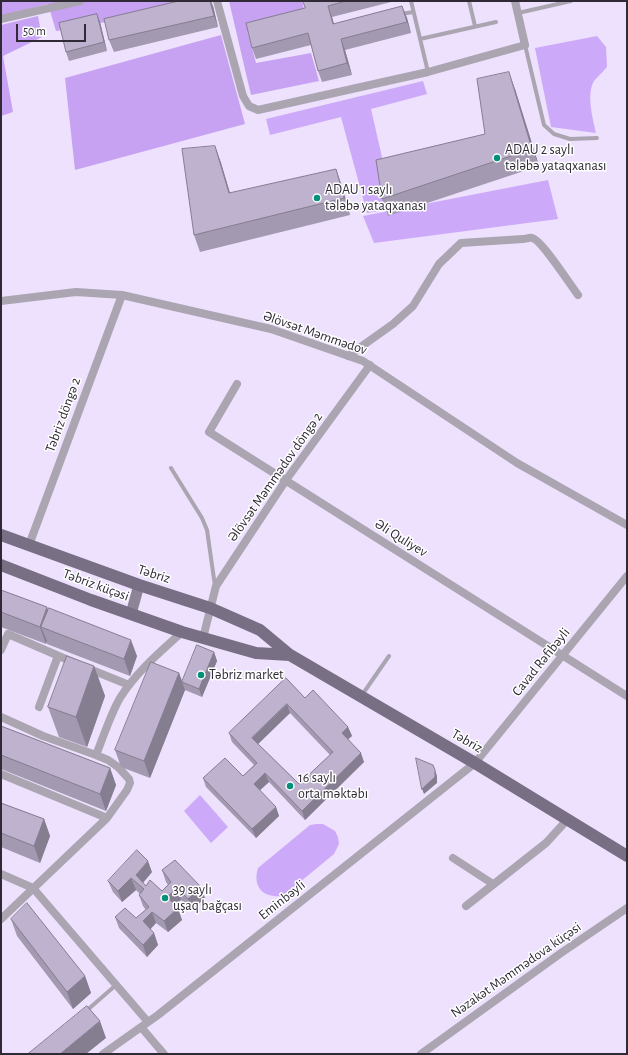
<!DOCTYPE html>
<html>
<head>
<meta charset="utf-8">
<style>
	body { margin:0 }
	#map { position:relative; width:628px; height:1055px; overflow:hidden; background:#ede1fe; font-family:"Alegreya Sans",sans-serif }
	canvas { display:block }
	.frame { position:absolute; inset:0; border:2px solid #2f2a35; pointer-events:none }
	.scale { position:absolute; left:16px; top:24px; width:70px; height:18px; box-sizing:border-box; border:2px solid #2f2a35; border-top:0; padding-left:5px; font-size:12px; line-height:14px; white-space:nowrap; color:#2f2a35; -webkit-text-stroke:3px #fff; paint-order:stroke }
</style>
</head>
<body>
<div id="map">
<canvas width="628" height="1055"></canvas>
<div class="frame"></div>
<div class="scale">50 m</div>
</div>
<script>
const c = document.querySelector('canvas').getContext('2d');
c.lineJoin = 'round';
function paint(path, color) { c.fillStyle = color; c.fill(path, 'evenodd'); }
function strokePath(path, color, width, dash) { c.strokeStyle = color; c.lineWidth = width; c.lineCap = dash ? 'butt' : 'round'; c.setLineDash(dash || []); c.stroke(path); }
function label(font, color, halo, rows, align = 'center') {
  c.font = font + ' "Alegreya Sans",sans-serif'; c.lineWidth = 3; c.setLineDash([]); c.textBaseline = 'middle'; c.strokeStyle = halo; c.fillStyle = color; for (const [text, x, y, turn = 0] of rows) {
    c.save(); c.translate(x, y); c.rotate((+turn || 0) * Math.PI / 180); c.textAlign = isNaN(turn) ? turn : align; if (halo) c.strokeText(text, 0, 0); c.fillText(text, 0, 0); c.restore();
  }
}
paint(new Path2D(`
	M597,36l9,11 1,20c-4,5 -9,9 -13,14 -8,13 -1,38 2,52l-45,-6 -16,-79z
	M423,81l4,13 -56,15 13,57 -2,11 3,33 -18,3 -26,-96 -71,18 -4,-16z
	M548,180l10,39 -184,24 -11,-27z
	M200,795l28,32 -17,16 -27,-32z
	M316,824h7l12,7 3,6 1,7 -5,10 -51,42c-19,2 -31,-8 -25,-28l52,-43z`), '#cda9f9');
paint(new Path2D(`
	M1,1h210v2l-155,28 -8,-27 -47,12z
	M229,1h73l4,16 -58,16 8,30 55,-10 8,28 -68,14z
	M38,16l4,21 -39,19 10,56 -12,4v-91z
	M221,35l24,89 -170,46 -10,-92z`), '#c7a2f3');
strokePath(new Path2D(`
	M411,1l17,71
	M469,1l6,25
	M518,13l53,-12
	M401,14l12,-2
	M420,39l76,-17
	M525,45l19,80 10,9 16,5 27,-1
	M171,468l31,50 5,12 8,56
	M362,695l27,-39
	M85,1012l31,-27`), '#aba5b2', 4);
strokePath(new Path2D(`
	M217,1l26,95 6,10 9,4 170,-38 97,-27 -10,-44
	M1,19l79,-18
	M1,301l75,-9 46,3 149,34 92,32 154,102 110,62
	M348,356l45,-32 20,-18 26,-42 22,-21 62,-4c3,0 7,-2 9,-1 9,1 39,48 46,57
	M237,384l-28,48 418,264
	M29,545l93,-250
	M203,638l13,-52 70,-106 84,-115
	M1,650l7,-16 67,29
	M87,668l42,17
	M39,707l19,-51
	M1,717l42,19 53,19
	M1,774l106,44
	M453,858l40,26
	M1,874l32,14 115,134
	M466,906l80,-63 21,-23
	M1,919l106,-101 20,-28 3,-7 -1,-4 -11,-12 -10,-7 -12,-5c7,-17 15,-42 24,-57 16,-26 40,-46 62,-66
	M141,1027l23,27
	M103,1054l55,-39 317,-252 152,-187
	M421,1054l140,-101 66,-45`), '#aba5b2', 8);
strokePath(new Path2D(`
	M131,614l8,-29`), '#8d8597', 11);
strokePath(new Path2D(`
	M1,535l138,50 71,23 50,22 30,25 185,108 152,93
	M1,565l90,35 91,32 74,21 34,2`), '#786f84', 12);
paint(new Path2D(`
	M303,1h92l-63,16 2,7 68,-18 5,12 4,15 -66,17 7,25 -30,7 -4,-11 -7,-26 -55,14 -4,-11 53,-40z
	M213,6l5,21 -104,25 -5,-12z
	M97,14l3,8 7,29 -38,10 -3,-9z
	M515,89l24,77 -151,50 -6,-17 103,-65z
	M215,146l6,17 9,30 112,-7 8,29 -150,37 -6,-17z
	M1,590l47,20 89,46 -7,20 -83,-32v-3l-1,3 -45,-17z
	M214,652l3,9 -15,36 -17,-7 -35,88 -29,-11 -6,-17 64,-77 3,8z
	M94,666l11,30 -18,51 -28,-10 -11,-30z
	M286,678l19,20 43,29 4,9 -4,3 16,23 -59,58 -36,-38 -10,9 17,16 3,9 -23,22 -50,-51 -3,-9 40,-2 11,-11 -22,-23 -3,-9zM290,713l40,42 -31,29 -41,-40z
	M1,726l109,42 6,17 -10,26 -105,-42z
	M1,803l43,16 6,17 -10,27 -39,-16z
	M162,870l43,28 -13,12 -11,-10 -6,5 7,15 -14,12 -12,-9 -6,6 4,4 4,12 -11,12 -28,-29 -4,-11 21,1 10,-8 -3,-4 -4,-11 1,-1 -4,-4 -14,12 -9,-10 -5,-11 44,-9 -9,11 3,3 16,5 6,-6 -2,-3z
	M11,919l74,57 6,17 -18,16 -56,-73z`), '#a399b1');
paint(new Path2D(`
	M210,1h1l2,5 5,21 -4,-11z
	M328,6l4,11 5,19 -4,-12z
	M402,6l5,12 4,15 -4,-11z
	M97,14l3,8 7,29 -3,-9z
	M341,39l4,11 7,25 -5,-12z
	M509,72l6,17 24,77 -7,-17z
	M215,146l6,17 14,47 -6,-17z
	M336,169l6,17 8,29 -6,-17z
	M47,607l6,17 -12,3 6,14 -1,3 -6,-17z
	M131,640l6,16 -7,20 -6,-17z
	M214,652l3,9 -15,36 -3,-8z
	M94,666l11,30 -18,51 -11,-30z
	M179,673l6,17 -35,88 -6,-17z
	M287,704l3,9 -34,33 -4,-8z
	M348,727l4,9 -7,6 -3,-9z
	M361,753l3,9 -59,58 -3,-9z
	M110,768l6,17 -10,26 -6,-17z
	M435,770l2,6v7l-13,11 -2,-5z
	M265,773l4,9 -12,11 -3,-9z
	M276,807l3,9 -23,22 -4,-9z
	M44,819l6,17 -10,27 -6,-17z
	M148,861l4,11 -12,14 -4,-11z
	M131,878l5,12 -14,12 -4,-11z
	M201,887l4,11 -13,12 -4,-11z
	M177,888l4,12 -10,9 -4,-12z
	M178,908l4,12 -14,12 -4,-11z
	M152,912l4,11 -9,10 -4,-12z
	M154,933l4,12 -11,12 -4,-12z
	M85,976l6,17 -18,16 -6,-17z
	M100,1021l6,17 -20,16h-26z`), '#857d90');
const building = new Path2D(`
	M179,1h31l4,15 -105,24 -5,-21z
	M303,1h43l-18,5 5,18 69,-18 5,16 -66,17 6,24 -29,8 -10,-38 -56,15 -6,-25 59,-15z
	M97,14l7,28 -38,10 -7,-29z
	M509,72l23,77 -150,50 -6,-39 109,-26 -8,-55z
	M215,146l14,47 107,-24 8,29 -150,37 -12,-86z
	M1,590l46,17 -7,20 -39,-15z
	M49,608l82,32 -7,19 -83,-32z
	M197,645l17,7 -15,37 -17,-7z
	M67,656l27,10 -18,51 -28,-10z
	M151,662l28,11 -35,88 -29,-11z
	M286,678l19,20 8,-8 35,37 -6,6 19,20 -59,58 -37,-38 -11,11 22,23 -24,22 -49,-51 22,-20 18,18 14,-13 -28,-30zM287,704l46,48 -34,32 -47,-46z
	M1,726l109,42 -10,26 -99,-39z
	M416,758l17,7 2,5v7l-13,12z
	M1,803l43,16 -10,27 -33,-13z
	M137,850l11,11 -12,14 10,11 4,-6 12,11 9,-9 -9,-12 13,-10 26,27 -13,12 -11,-11 -10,9 11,11 -14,13 -12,-9 -9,9 11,12 -11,12 -28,-28 10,-9 11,10 13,-11 -10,-12 5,-6 -13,-11 -13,13 -10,-10z
	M27,903l58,73 -18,16 -56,-73z
	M87,1006l13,15 -40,33h-32z`);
paint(building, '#beb2ce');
strokePath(building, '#857d90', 1);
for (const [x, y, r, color] of [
	[497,158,4,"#038f79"],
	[317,198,4,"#038f79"],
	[201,675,4,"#038f79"],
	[290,786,4,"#038f79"],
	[165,898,4,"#038f79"]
]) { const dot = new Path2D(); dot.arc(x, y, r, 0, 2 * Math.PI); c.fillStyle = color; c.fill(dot); strokePath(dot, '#fff', 1.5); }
label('14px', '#2f2a35', '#fff', [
	["ADAU 2 saylı",505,150],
	["tələbə yataqxanası",505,166],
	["ADAU 1 saylı",325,190],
	["tələbə yataqxanası",325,206],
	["Təbriz market",209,675],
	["16 saylı",298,778],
	["orta məktəbı",298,794],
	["39 saylı",173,890],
	["uşaq bağçası",173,906]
], 'left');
label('14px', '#2f2a35', '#fff', [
	["Əlövsət Məmmədov",315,333,19],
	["Təbriz döngə 2",63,415,-70],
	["Əlövsət Məmmədov döngə 2",275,477,-55],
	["Əli Quliyev",401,538,32],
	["Təbriz",154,574,18],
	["Təbriz küçəsi",96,585,20],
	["Cavad Rəfibəyli",541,662,-51],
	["Təbriz",467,741,30],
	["Eminbəyli",282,900,-38],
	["Nəzakət Məmmədova küçəsi",516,970,-35]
]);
</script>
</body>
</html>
